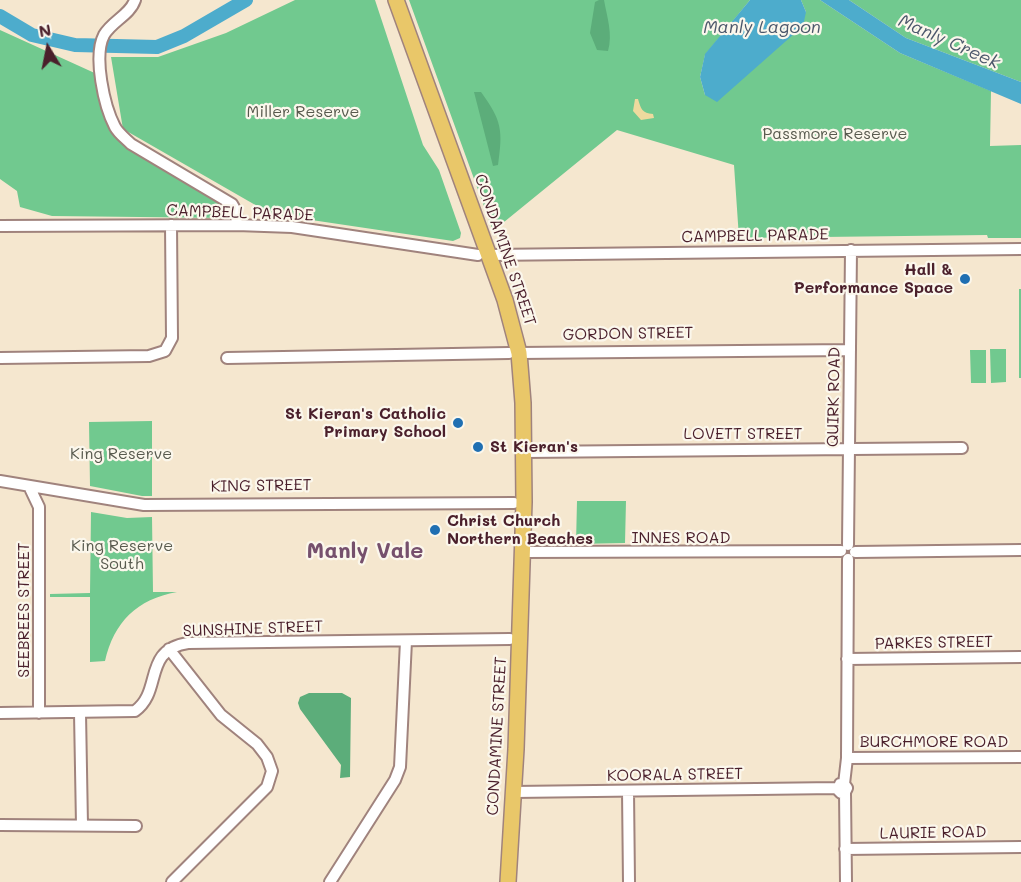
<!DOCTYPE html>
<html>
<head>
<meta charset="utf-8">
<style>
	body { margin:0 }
	#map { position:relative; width:1021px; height:882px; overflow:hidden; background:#f5e7cf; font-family:Mali,sans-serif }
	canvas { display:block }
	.north { position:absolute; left:18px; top:18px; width:60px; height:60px; -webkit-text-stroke:4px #fbf7ec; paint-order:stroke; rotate:350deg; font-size:16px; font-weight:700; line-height:24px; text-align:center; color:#4a1f2b }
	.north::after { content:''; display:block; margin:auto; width:21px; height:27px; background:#4a1f2b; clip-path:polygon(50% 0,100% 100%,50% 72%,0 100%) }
</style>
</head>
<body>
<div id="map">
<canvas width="1021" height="882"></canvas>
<div class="north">N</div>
</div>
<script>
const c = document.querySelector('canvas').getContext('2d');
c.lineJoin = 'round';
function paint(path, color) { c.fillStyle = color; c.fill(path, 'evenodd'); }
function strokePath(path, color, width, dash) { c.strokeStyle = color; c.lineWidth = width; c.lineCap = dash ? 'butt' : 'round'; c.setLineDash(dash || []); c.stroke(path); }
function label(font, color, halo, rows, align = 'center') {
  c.font = font + ' Mali,sans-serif'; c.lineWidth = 4.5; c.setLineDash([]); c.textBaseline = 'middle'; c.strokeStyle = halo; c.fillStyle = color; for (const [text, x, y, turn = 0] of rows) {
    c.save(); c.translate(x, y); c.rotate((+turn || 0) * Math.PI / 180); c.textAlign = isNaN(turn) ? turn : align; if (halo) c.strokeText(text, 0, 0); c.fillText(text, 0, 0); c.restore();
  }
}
paint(new Path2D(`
	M295,0h80l48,145 16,25 22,63 -1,5 -7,3 -182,-27 -148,-85 -12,-72h47l68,-24z
	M409,0h341l-45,55 -5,22 5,18 101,-83 -5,-12h19l80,53 91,38 -1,55 31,-1v93h-33l-1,-3 -248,3 -5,-73 -117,-35 -124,101z
	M849,0h172v82l-115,-44z
	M0,30l99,45 8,48 8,11 113,71 -1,13 -175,-2 -32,-9 -3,-16 -17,-12z
	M1019,289h2v89h-2z
	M990,349h16v33l-15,1z
	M970,350h16v33h-15z
	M152,421v75h-10l-52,-10 -1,-64z
	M577,501h49l-1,42 -49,1z
	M91,512l36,6 25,-1 1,75h24c-40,7 -63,30 -72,69l-15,1v-65h-40v-3l40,-1z`), '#71c98f');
paint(new Path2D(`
	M599,0h5c3,17 9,34 4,51l-11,-1 -7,-17 5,-31z
	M474,92h7c21,29 22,38 17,73l-5,1z
	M309,693h33l9,5 -1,79 -10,1 1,-13 -41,-56 -2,-6 2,-6z`), '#5cad7a');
paint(new Path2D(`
	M635,99h3c3,10 4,14 15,15l1,4 -13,2 -8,-9z`), '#eeda9e');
paint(new Path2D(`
	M750,0h51l5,12 -3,14 -86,76 -12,-7 -5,-18 5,-23z
	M820,0h29l57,38 115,44v22l-121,-51z`), '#4daccc');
strokePath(new Path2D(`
	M0,16l32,19 43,10 82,2 27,-11 62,-36`), '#4daccc', 14);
const minor = new Path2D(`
	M135,0c-5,15 -23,21 -31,35 -11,21 0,71 11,92 4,7 10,11 16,17l101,60 4,7 1,14
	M0,226l237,-1 55,2 186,28
	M489,255l532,-6
	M519,353l331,-3
	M0,358l149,-2 16,-5 7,-13 -1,-113
	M227,358l282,-5
	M524,452l438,-4
	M0,481l144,24 370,-2
	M29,486l10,21v206
	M848,545l3,-295
	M522,552l319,-1
	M855,552l166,-2
	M169,649l52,66 36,29 10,13 5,14 -5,16 -95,95
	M847,659l174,-2
	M0,713l135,-2c28,-20 7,-61 53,-68l322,-4
	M80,713l2,112
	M847,758l174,-1
	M844,784l3,-26 1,-199
	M628,791l1,91
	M514,792l323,-4
	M845,792l-4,1 -3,-3 2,-6h4l3,4 -2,4 1,90
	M0,825l136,1
	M845,849l176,-2
	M330,882l65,-102 5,-13 6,-126`);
const highway = new Path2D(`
	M396,0l109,300 14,53 4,50 1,99 -8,247 -8,133`);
strokePath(minor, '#a0837d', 14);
strokePath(highway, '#a0837d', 18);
strokePath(minor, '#fff', 10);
strokePath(highway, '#e9c769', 15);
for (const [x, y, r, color] of [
	[965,279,6,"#1f6fb2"],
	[458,423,6,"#1f6fb2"],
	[478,447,6,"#1f6fb2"],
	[435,530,6,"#1f6fb2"]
]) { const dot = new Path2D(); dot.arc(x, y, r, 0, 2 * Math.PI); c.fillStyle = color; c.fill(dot); strokePath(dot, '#fbf7ec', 2); }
label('16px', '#585a4e', '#fbf7ec', [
	["Miller Reserve",303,112],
	["Passmore Reserve",835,134],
	["King Reserve",121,454],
	["King Reserve",122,546],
	["South",122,564]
]);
label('16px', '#4a1f2b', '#fbf7ec', [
	["CAMPBELL PARADE",240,213,2],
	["CAMPBELL PARADE",755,236,-1],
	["CONDAMINE STREET",505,250,71],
	["GORDON STREET",628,334,-1],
	["QUIRK ROAD",834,397,-89],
	["LOVETT STREET",743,434],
	["KING STREET",261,486,-1],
	["INNES ROAD",681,538],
	["SEEBREES STREET",24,610,-90],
	["SUNSHINE STREET",253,629,-2],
	["PARKES STREET",934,643,-1],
	["CONDAMINE STREET",497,736,-87],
	["BURCHMORE ROAD",934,742],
	["KOORALA STREET",675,775,-1],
	["LAURIE ROAD",933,833,-1]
]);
label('bold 16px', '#4a1f2b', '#fbf7ec', [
	["Hall &",953,270],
	["Performance Space",953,288],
	["St Kieran's Catholic",446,414],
	["Primary School",446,432],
	["St Kieran's",490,447,"left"],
	["Christ Church",447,521,"left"],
	["Northern Beaches",447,539,"left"]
], 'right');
label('italic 18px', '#4b576b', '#fbf7ec', [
	["Manly Lagoon",762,27],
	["Manly Creek",949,42,24]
]);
label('bold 22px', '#76506d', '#fbf7ec', [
	["Manly Vale",365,551]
]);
</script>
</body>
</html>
